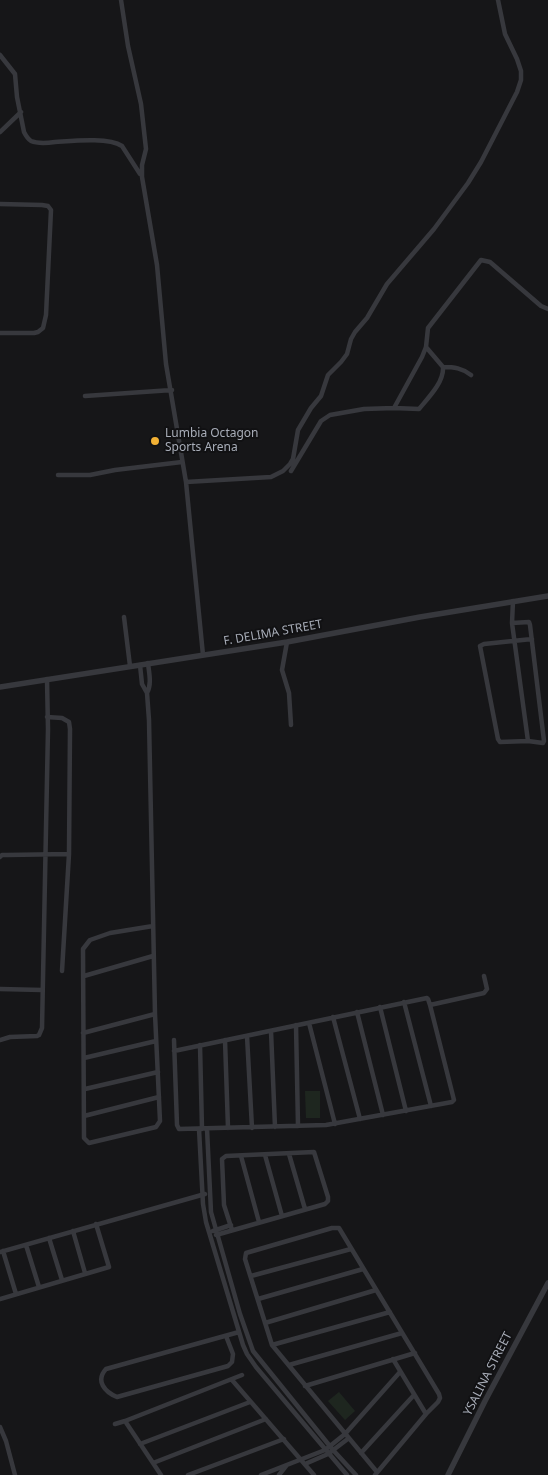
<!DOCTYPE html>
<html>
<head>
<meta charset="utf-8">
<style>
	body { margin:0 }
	canvas { display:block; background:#161618 }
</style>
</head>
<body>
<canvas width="548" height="1475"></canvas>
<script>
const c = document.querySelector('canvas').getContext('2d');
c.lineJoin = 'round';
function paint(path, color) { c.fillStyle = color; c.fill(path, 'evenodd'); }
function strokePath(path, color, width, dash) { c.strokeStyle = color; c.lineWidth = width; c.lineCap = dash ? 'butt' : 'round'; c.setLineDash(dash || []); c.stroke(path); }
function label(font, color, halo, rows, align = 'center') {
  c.font = font + ' "Noto Sans",sans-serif'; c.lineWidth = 4; c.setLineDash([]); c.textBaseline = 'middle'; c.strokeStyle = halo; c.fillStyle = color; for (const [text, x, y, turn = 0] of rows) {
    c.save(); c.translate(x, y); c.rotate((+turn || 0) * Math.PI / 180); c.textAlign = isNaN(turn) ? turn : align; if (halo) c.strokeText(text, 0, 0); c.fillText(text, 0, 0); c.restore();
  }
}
paint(new Path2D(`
	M305,1091h15v27h-14z
	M339,1392l16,19 -10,9 -17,-19z`), '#1e261f');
strokePath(new Path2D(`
	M121,0l7,46 13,58 5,45 -4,16v12l15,88 9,99 20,118 17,173
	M0,55l15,19 2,23 7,35c2,4 4,7 7,9 7,3 17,2 24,1 17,-1 53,-5 67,4l18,28
	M0,132l21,-20
	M0,204l42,1 6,1 3,4 -5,105 -3,13 -5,4 -4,1h-34
	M443,367c11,0 19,1 28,8
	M85,396l87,-6
	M394,408l25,1c10,-12 25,-27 24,-42l-17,-20
	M291,471l30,-50 9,-6 34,-6 30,-1 28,-51 4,-10 2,-19 53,-68 9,2 51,44 7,3
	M58,475h32l25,-5 67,-8
	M186,482l85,-5 12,-6 7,-7 3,-5 5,-29 13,-22 10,-12 7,-21 13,-13 6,-8 4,-15 4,-7 12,-14 20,-34 47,-55 34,-46 13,-21 36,-70 4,-12v-9l-4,-12 -12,-25 -7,-34
	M513,601l-1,22 16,118
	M124,617l6,49
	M512,623l17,-1 1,3 14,116 -1,2 -15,-2 -28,1 -2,-3 -18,-93 4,-2 48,-5
	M287,642l-5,28 7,23 2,32
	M140,665l2,19 5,9 2,27 6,294 5,107 -4,6 -67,16 -5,-5 -1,-189 7,-9 20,-7 43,-7
	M147,693c5,-9 2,-20 1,-30
	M47,717l15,1 7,4 1,7 -1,125 -7,117
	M0,857l2,-2h5l62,-1
	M84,976l69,-20
	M0,989l42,1
	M404,1002l27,104
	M430,1005l54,-12 3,-4 -3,-13
	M380,1007l26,104
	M357,1012l26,103
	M333,1017l27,102
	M309,1023l26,101
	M296,1025l2,101
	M271,1031l4,96
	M83,1033l72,-19
	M247,1036l5,92
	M0,1040l10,-3 27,-1 2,-1 3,-7 6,-299 -1,-50
	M174,1040l3,85 2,4 147,-4 126,-23 2,-2 -24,-95 -2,-6 -1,-1 -253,53
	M225,1040l3,88
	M200,1045l2,84
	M84,1058l72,-17
	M85,1089l73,-17
	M84,1116l75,-19
	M199,1129l4,75 3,18 37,123 4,9 9,13 91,108
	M207,1129l4,83 29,102 13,37 80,99 23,25
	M289,1154l16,55
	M265,1155l17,61
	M241,1156l18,66
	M73,1231l12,42
	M213,1231l18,-6
	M216,1235l109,-31 3,-3v-4l-14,-45 -88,4 -4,3 2,46 8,25
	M49,1238l13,42
	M26,1245l13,42
	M3,1251l13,43
	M0,1252l205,-58
	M251,1276l100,-27
	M0,1299l109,-32 -13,-43
	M258,1299l105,-30
	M265,1323l111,-33
	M226,1336l7,18 -1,8 -4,4 -111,31c-12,-5 -22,-16 -11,-28l133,-37
	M272,1345l118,-33
	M393,1359l33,55
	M289,1365l113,-32
	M232,1380l82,95
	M305,1386l110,-33
	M125,1421l36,54
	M115,1424l10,-3 117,-46
	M0,1427l6,14 9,34
	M140,1444l110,-42
	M361,1453l53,-58
	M153,1463l113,-44
	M305,1464l23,-10 21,-16
	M188,1475l96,-36
	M261,1475l64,-25 20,-16 55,-62
	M279,1475l7,-9
	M375,1475l51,-61 12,-12 2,-4 -1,-4 -100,-166h-7l-86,25 -1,6 27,86 105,127`), '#37383d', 4.5);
strokePath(new Path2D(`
	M0,687l287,-45 133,-25 128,-21
	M448,1475l37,-74 63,-118`), '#37383d', 5.5);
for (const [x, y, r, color] of [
	[155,441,5,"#f2b134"]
]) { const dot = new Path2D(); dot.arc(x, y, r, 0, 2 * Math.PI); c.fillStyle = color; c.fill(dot); strokePath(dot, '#111113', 2); }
label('12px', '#a8adb8', '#111113', [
	["Lumbia Octagon",165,434],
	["Sports Arena",165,448]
], 'left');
label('12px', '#a8adb8', '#111113', [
	["F. DELIMA STREET",273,633,-10],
	["YSALINA STREET",488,1374,-63]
]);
</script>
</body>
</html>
